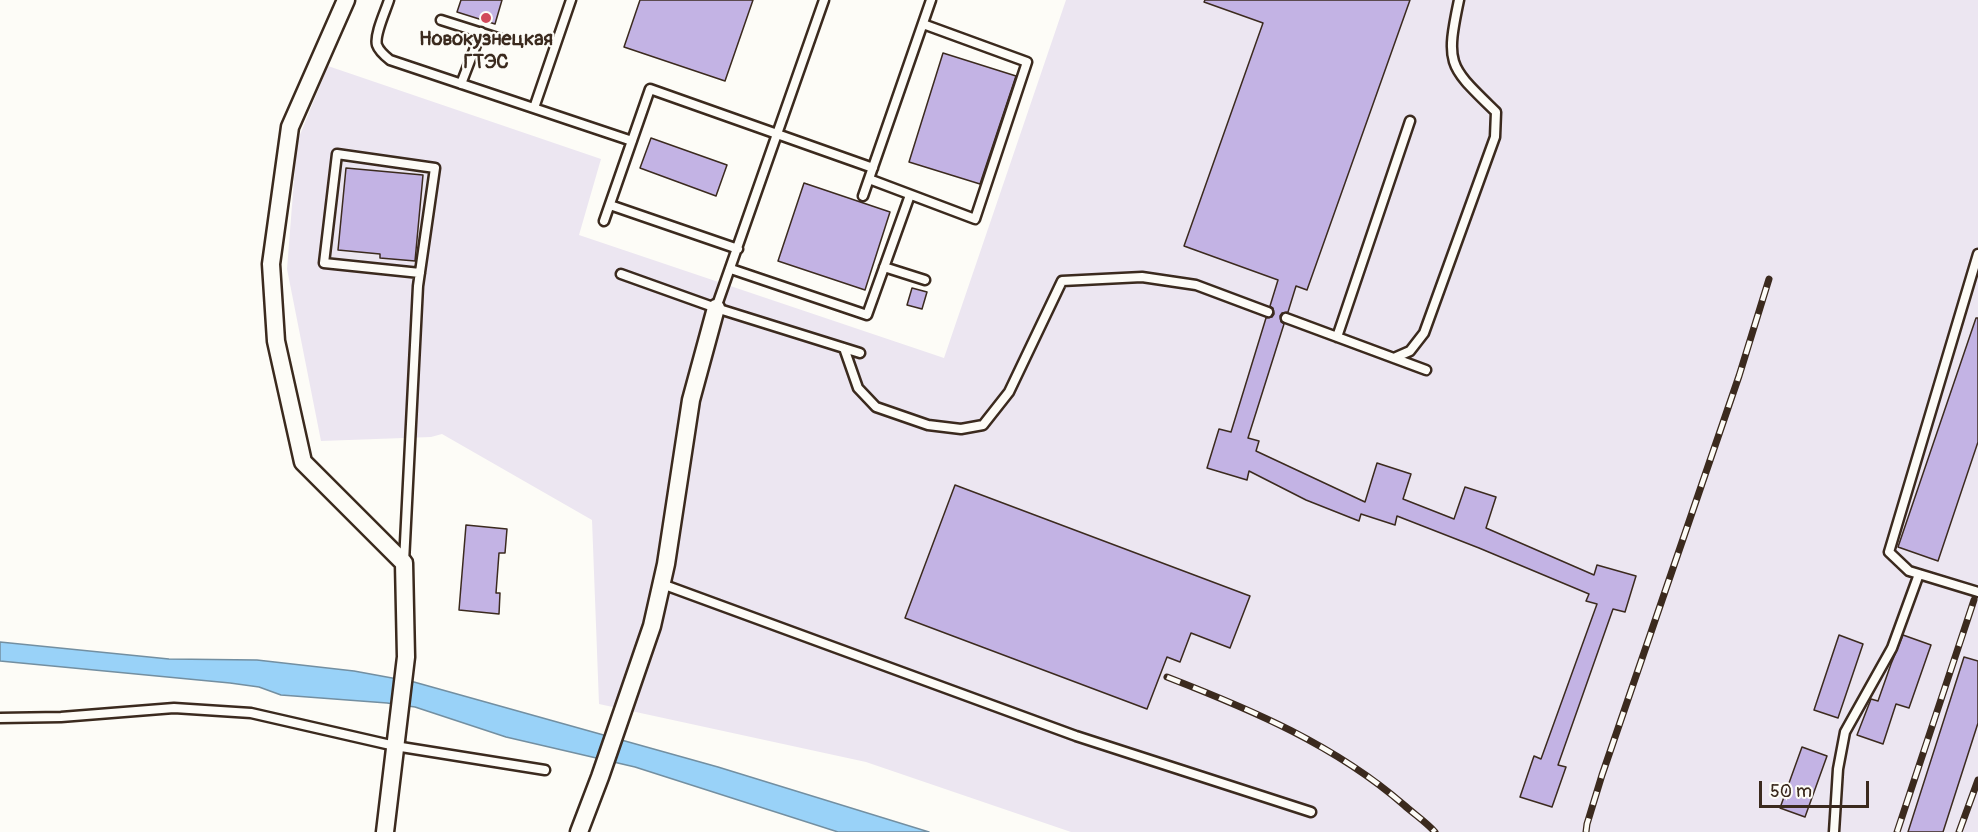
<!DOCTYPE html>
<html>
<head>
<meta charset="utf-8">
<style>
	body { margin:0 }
	#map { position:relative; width:1978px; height:832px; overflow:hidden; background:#fdfcf7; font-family:Pangolin,sans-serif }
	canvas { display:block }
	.scale { position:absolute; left:1759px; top:781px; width:110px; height:27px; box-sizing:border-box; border:3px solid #3b2a1e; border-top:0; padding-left:8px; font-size:18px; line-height:21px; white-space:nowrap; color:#3b2a1e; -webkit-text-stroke:4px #fdfcf7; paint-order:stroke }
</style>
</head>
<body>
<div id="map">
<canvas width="1978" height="832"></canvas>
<div class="scale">50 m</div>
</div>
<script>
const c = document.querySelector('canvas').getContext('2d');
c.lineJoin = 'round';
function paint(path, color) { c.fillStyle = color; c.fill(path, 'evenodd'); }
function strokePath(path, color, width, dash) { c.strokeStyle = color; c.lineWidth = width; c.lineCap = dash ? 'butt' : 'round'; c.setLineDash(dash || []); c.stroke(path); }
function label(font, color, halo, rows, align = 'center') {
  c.font = font + ' Pangolin,sans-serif'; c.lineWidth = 4.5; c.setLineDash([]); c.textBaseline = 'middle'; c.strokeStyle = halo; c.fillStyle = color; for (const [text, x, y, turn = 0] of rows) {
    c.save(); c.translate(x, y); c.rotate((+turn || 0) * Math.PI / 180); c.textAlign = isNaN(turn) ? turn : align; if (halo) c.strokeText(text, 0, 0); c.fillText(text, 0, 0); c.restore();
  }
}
paint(new Path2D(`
	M1066,0h912v832h-907l-205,-70 -267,-58 -7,-184 -150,-86 -11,3 -110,4 -34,-172 10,-127 31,-76 273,93 -22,76 365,123z`), '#ece6f1');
const water = new Path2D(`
	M0,642l169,17 88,1 97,11 60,11 304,85 211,65h-91l-203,-65 -129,-30 -91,-30 -28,-4 -106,-8 -22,-8 -29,-4 -230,-22z`);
paint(water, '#99d2f8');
strokePath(water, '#738fa1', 1.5);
const building = new Path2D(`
	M461,0h41l-7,24 -38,-12z
	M640,0h113l-28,81 -101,-34z
	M1205,0h205l-103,290 -11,-4 -8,26 -6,1 -2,3 1,6 3,2 -36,114 11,3 -3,10 109,51 12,-39 34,11 -8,25 51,20 11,-32 31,10 -10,31 108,47 3,-10 39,11 -11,36 -12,-3 -55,156 8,2 -14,40 -32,-10 14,-41 7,3 56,-155 -11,-3 3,-7 -110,-46 -82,-32 -2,9 -34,-11 -2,7 -53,-21 -57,-29 -2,9 -40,-12 12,-39 12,3 35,-114 6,-1 2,-3 -1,-6 -3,-2 8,-26 -94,-34 79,-223 -59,-21z
	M943,53l73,23 -36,108 -71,-22z
	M651,138l76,27 -11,31 -76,-28z
	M346,168l77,7 -8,86 -35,-3v-4l-42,-4z
	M804,183l86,29 -25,78 -87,-29z
	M912,288l15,4 -5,17 -15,-4z
	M1976,318h2v124l-40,119 -40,-14z
	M955,485l295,111 -20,52 -39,-15 -11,29 -13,-5 -20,52 -242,-91z
	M466,525l41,4 -2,24h-6l-3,40h4l-1,21 -40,-4z
	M1839,635l24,9 -25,74 -24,-8z
	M1903,635l28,10 -22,63 -13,-4 -13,40 -26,-9 14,-36 7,2 13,-37z
	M1964,657l14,4v62l-35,109h-35z
	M1802,747l25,9 -22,61 -25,-9z`);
paint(building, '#c3b3e4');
strokePath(building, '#3b2a1e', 1.5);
const service = new Path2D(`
	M389,0c-3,10 -15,35 -12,45 2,6 8,11 13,15l242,81
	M441,20l63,20
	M461,84l20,-52
	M534,108l37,-108
	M869,179l106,40 52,-157 -104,-38
	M863,196l68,-196
	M610,205l128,44
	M604,221l46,-132 223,79
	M1978,254l-89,298 20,19 69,21
	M884,267l41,13
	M731,269l136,46 43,-120
	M621,274l95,34 144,45
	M716,308l108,-308
	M1286,318l140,52
	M1337,337l73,-216
	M844,348l14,40 18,19 52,18 33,4 22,-4 26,-33 53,-111 80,-4 54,8 72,27
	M1394,358l16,-7 14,-18 71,-196 1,-25c-47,-46 -51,-46 -37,-112
	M404,562l14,-276 17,-118 -98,-14 -13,109 96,10
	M662,584l414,152 235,76
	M0,718l61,-1 113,-9 77,5 144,33 150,24
	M1834,832l4,-63 7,-37 47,-84 27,-74`);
const minor = new Path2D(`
	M346,0l-56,127 -19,137 5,77 27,121 101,101 2,94 -21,175
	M579,832l21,-55 52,-151 14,-62 25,-164 25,-92`);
strokePath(service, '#3b2a1e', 13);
strokePath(minor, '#3b2a1e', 21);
strokePath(service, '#fdfcf7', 8);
strokePath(minor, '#fdfcf7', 16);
const rail = new Path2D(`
	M1167,677c85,33 168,68 237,128 10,9 22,17 31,27
	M1586,832l1,-8 15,-49 137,-399 30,-97
	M1897,832l77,-232
	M1959,832l19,-52`);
strokePath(rail, '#3b2a1e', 7);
strokePath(rail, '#fdfcf7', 4.5, [14]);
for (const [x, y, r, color] of [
	[486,18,6,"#d1495b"]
]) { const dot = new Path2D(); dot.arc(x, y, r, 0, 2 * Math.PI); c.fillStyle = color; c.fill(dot); strokePath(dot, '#fdfcf7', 2); }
label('bold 20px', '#3b2a1e', '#fdfcf7', [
	["Новокузнецкая",486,40],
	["ГТЭС",486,63]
]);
</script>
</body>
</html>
